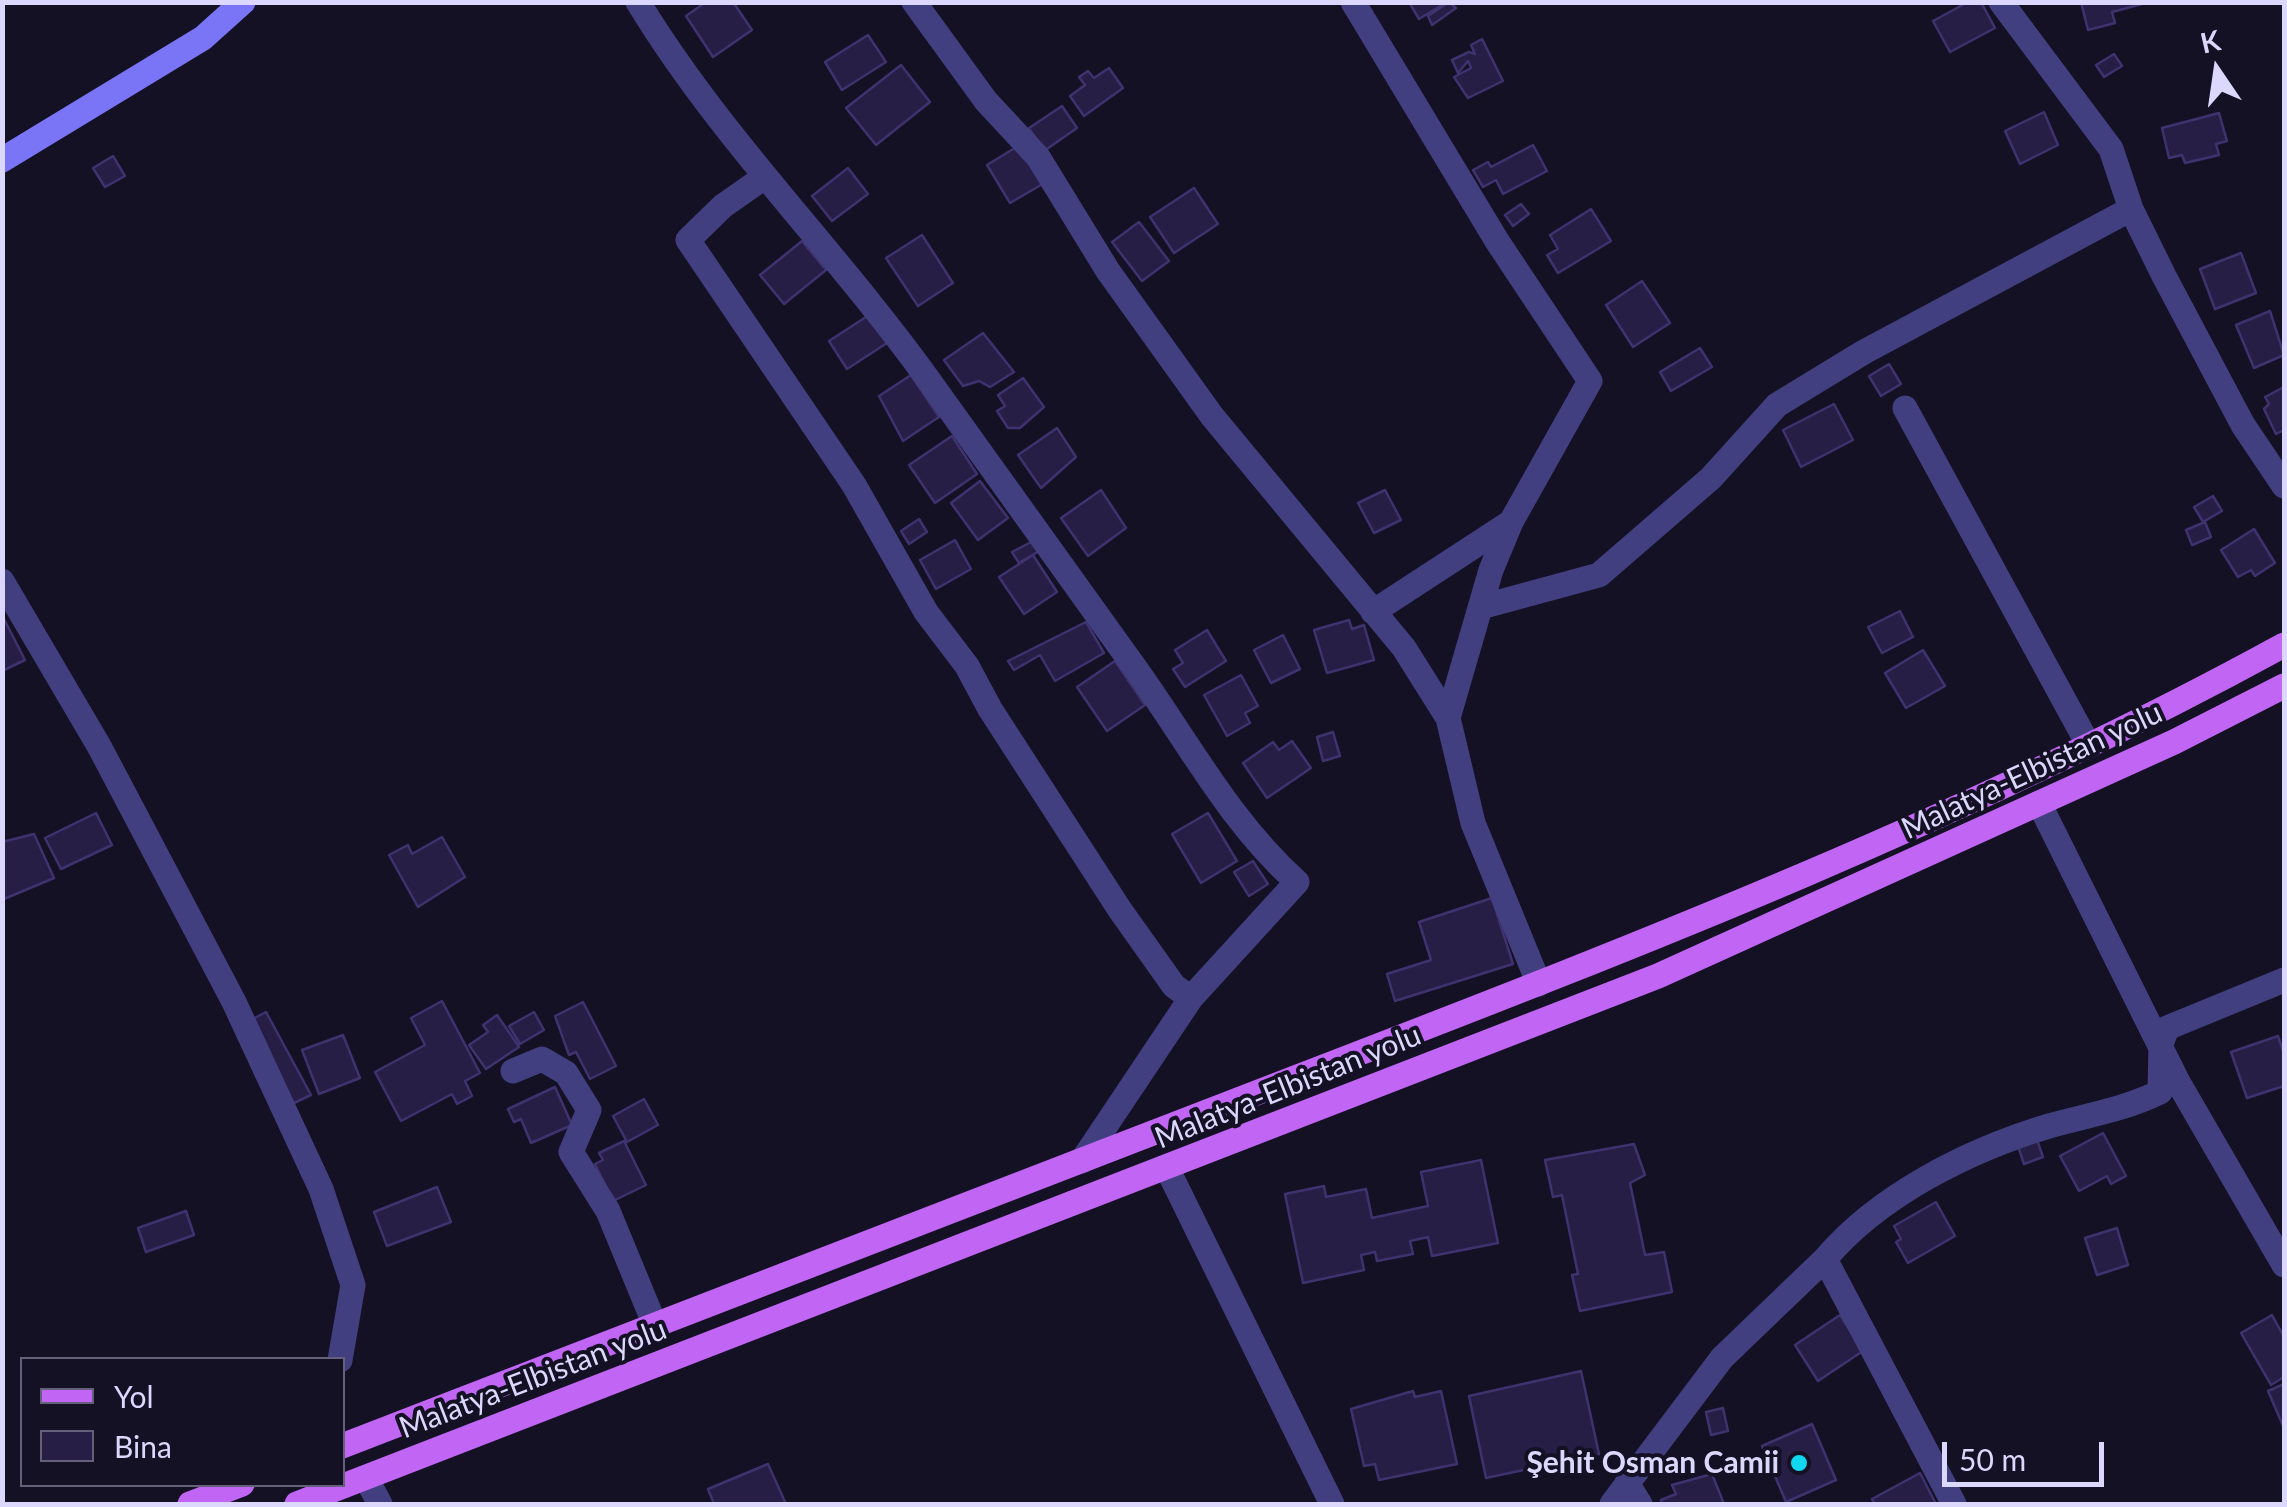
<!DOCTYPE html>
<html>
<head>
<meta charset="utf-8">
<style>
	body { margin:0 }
	#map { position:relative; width:2287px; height:1507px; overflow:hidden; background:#141125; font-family:Lato,sans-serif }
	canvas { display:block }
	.frame { position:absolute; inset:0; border:5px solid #dcd7fc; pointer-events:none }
	.legend { position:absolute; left:20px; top:1357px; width:325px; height:130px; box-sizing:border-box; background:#141125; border:2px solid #64607b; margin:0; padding:12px 18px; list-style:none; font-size:30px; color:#dcd7fc }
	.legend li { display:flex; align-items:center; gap:20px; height:50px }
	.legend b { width:50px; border:2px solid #64607b }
	.north { position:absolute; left:2167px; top:20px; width:100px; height:100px; -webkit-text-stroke:8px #141125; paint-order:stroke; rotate:347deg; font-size:28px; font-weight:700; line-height:40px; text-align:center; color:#dcd7fc }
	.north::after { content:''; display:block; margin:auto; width:35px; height:45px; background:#dcd7fc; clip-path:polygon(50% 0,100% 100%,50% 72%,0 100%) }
	.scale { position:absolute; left:1942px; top:1442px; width:162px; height:45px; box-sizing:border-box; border:5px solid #dcd7fc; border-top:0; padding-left:12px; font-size:30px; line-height:35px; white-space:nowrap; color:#dcd7fc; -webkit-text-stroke:8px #141125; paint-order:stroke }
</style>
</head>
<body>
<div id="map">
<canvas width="2287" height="1507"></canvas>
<div class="frame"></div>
<ul class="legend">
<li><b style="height:12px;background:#c166f4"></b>Yol</li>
<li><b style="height:28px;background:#261e45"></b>Bina</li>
</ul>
<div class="north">K</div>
<div class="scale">50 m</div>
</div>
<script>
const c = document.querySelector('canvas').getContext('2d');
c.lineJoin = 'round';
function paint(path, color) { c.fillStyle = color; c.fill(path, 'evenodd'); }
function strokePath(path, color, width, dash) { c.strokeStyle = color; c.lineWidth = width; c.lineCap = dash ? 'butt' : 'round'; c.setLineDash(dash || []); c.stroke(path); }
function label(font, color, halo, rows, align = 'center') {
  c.font = font + ' Lato,sans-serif'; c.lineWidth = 8; c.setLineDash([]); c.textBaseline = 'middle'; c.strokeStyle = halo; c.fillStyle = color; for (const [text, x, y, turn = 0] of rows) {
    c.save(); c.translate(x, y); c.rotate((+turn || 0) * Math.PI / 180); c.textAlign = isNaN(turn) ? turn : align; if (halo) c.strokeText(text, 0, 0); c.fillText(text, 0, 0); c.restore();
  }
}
const building = new Path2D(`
	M706,2h27l19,28 -39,27 -27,-41z
	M1409,2h38l-28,17z
	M1449,2l7,6 -24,17 -4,-9z
	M1968,2h13l14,26 -45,24 -17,-31z
	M2081,2h60l1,2 -30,8 3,11 -27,7z
	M868,35l18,27 -44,28 -17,-28z
	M1482,39l21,42 -35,17 -14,-21 17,-9 -3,-7 -10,12 -6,-13 17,-8 6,2 -4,-9z
	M2114,54l8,12 -18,11 -8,-12z
	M901,65l29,37 -54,43 -30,-37z
	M1109,68l14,20 -39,28 -14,-20 15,-11 -6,-8 9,-6 6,7z
	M1062,106l15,22 -33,23 -15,-23z
	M2044,112l14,33 -38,19 -15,-33z
	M2219,113l8,28 -11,3 3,11 -34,8 -3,-8 -13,3 -7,-30z
	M1023,143l23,39 -36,21 -23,-38z
	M1533,145l14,26 -44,23 -7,-14 -13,7 -10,-17 15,-8 3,5z
	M113,156l12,20 -20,11 -12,-19z
	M848,168l20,26 -36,27 -20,-25z
	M1194,188l24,36 -44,29 -24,-36z
	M1521,204l8,10 -16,12 -8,-11z
	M1591,209l20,32 -53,32 -11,-18 11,-6 -8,-14z
	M1139,222l30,39 -27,20 -30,-39z
	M922,235l31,48 -35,23 -32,-48z
	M802,241l24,29 -42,34 -24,-29z
	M2241,253l15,40 -41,16 -15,-40z
	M1642,281l28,42 -37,24 -27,-42z
	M2270,311l14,44 -30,13 -18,-43z
	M869,315l18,28 -40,26 -18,-28z
	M983,333l31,39 -24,15 -11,-6 -16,5 -19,-26z
	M1700,348l12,19 -41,24 -11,-19z
	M1889,364l12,20 -20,12 -12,-20z
	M911,375l28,42 -36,24 -24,-45z
	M1023,378l21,29 -24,21h-12l-11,-17 8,-5 -7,-11z
	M2284,387v43l-8,4 -12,-25 5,-5 -4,-7z
	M1834,404l19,36 -52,27 -18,-37z
	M1057,428l19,29 -35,31 -23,-33z
	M952,436l25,38 -42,29 -26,-38z
	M980,481l28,37 -30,22 -27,-37z
	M1101,490l25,38 -38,28 -27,-38z
	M1385,490l16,30 -27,13 -16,-30z
	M2213,496l9,15 -19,11 -9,-15z
	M919,519l8,13 -18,12 -8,-13z
	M2205,522l6,15 -19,8 -6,-15z
	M2254,529l21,34 -20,13 -4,-6 -13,7 -17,-27z
	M955,540l16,29 -35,20 -16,-29z
	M1033,541l6,10 -20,12 -7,-11z
	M1033,555l24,37 -33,22 -25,-37z
	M1900,611l13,26 -31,16 -14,-26z
	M4,619l21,41 -23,11v-51z
	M1349,620l3,9 12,-4 10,35 -47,13 -13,-43z
	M1086,622l18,31 -49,28 -15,-26 -26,15 -6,-9z
	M1207,630l19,31 -41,26 -12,-18 10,-6 -8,-13z
	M1283,635l17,34 -29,14 -17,-33z
	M1923,650l22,36 -39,22 -21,-35z
	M1115,661l30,44 -38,26 -30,-44z
	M1241,675l17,31 -13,7 5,10 -23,13 -23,-41z
	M1333,732l7,24 -17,5 -6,-24z
	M1292,741l19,27 -44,30 -24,-35 30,-21 6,8z
	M96,813l16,32 -51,24 -16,-31z
	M1208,813l29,48 -36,22 -29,-49z
	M34,834l20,44 -50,21 -2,-57z
	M442,837l23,40 -47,30 -29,-52 19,-10 4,9z
	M1253,861l15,23 -19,12 -15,-24z
	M1492,898l21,66 -118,37 -8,-27 44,-14 -12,-38z
	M442,1001l38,72 -15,8 7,15 -15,8 -5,-10 -51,27 -26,-49 50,-27 -14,-27z
	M583,1002l33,64 -26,13 -14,-27 -7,3 -14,-39z
	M266,1012l45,83 -19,9 -45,-82z
	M534,1012l10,18 -24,14 -11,-18z
	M497,1015l22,32 -33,22 -17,-24 19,-13 -5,-7z
	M343,1035l17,43 -41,16 -17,-44z
	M2278,1036l6,18v32l-37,12 -16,-46z
	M555,1087l17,38 -41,18 -10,-24 -7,3 -6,-13z
	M644,1099l14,26 -31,17 -14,-26z
	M2103,1133l23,43 -15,8 -4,-8 -28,15 -19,-35z
	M2036,1137l7,20 -19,7 -7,-21z
	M624,1141l22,44 -33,16 -18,-37 8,-4 -4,-7z
	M1634,1144l11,31 -15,8 15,72 19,-3 8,40 -92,19 -8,-36 6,-1 -16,-79 -9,2 -8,-37z
	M1481,1160l17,83 -66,13 -4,-19 -18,4 3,13 -36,7 -2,-9 -14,3 3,15 -61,13 -18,-89 39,-8 2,11 40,-8 6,29 56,-12 -7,-34z
	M437,1187l14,35 -64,24 -13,-34z
	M1936,1202l19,34 -47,27 -12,-21 5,-3 -7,-13z
	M186,1211l8,24 -48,17 -8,-24z
	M2117,1228l11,37 -31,10 -12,-37z
	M1840,1315l23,36 -45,30 -23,-36z
	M2272,1315l12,22v40l-13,8 -30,-52z
	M1581,1371l18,83 -113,24 -17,-82z
	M2284,1384v44l-16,-37z
	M1413,1391l2,6 26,-6 16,73 -78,16 -4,-16 -11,2 -13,-57z
	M1723,1408l5,23 -17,4 -5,-23z
	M1812,1424l24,56 -50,22 -24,-56z
	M768,1464l18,40h-72l-6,-15z
	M1920,1473l16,31h-61l-3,-5z
	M1712,1474l12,30h-62l-1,-4 15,-6 -4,-9z`);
paint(building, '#261e45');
strokePath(building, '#3e326f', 2.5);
strokePath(new Path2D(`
	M638,2c82,135 195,246 287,373 68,94 135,189 203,283 56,76 98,160 169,224l-106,116 -109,163
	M914,2l72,99 52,56 70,114 104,145 192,232 44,70
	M1353,2l144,239 93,140 -79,141 -20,48 -43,148 25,105 66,161
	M2001,2l110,147 20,60 33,67 79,149 41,61
	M763,178l-40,28 -35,34 166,245 72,127 41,54 23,43 130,201 54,76 17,12
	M1905,408l183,336
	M2,581l97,165 135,256 87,187 32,96 -13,75
	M1481,607l118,-32 112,-97 66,-73 87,-53 267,-143
	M1373,612l138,-90
	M2039,803l139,279 106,183
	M513,1071l29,-12 24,14 23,37 -18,42 37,59 47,114
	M1168,1170l164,334
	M1825,1259c54,-64 144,-109 224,-133 39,-11 74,-16 111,-34l1,-48 6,-16 117,-48
	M366,1478l14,26
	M1627,1483l13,21
	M1612,1504l110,-146 103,-99 129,245`), '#423f80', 25);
strokePath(new Path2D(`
	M2,160l201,-122 40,-36`), '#7975f6', 25);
strokePath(new Path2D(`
	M342,1446c322,-124 644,-248 966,-373 332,-128 664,-257 976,-428
	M190,1504l52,-20
	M297,1504l1361,-528 516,-234 110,-56`), '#c166f4', 25);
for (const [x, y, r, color] of [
	[1799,1463,10,"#11d6ef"]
]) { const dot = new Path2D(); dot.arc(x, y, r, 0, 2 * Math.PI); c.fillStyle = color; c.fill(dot); strokePath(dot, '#141125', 4); }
label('30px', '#dcd7fc', '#141125', [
	["Malatya-Elbistan yolu",2032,771,-25],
	["Malatya-Elbistan yolu",1288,1087,-22],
	["Malatya-Elbistan yolu",533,1379,-21]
]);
label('bold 30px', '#dcd7fc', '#141125', [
	["Şehit Osman Camii",1779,1463]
], 'right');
</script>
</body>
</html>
